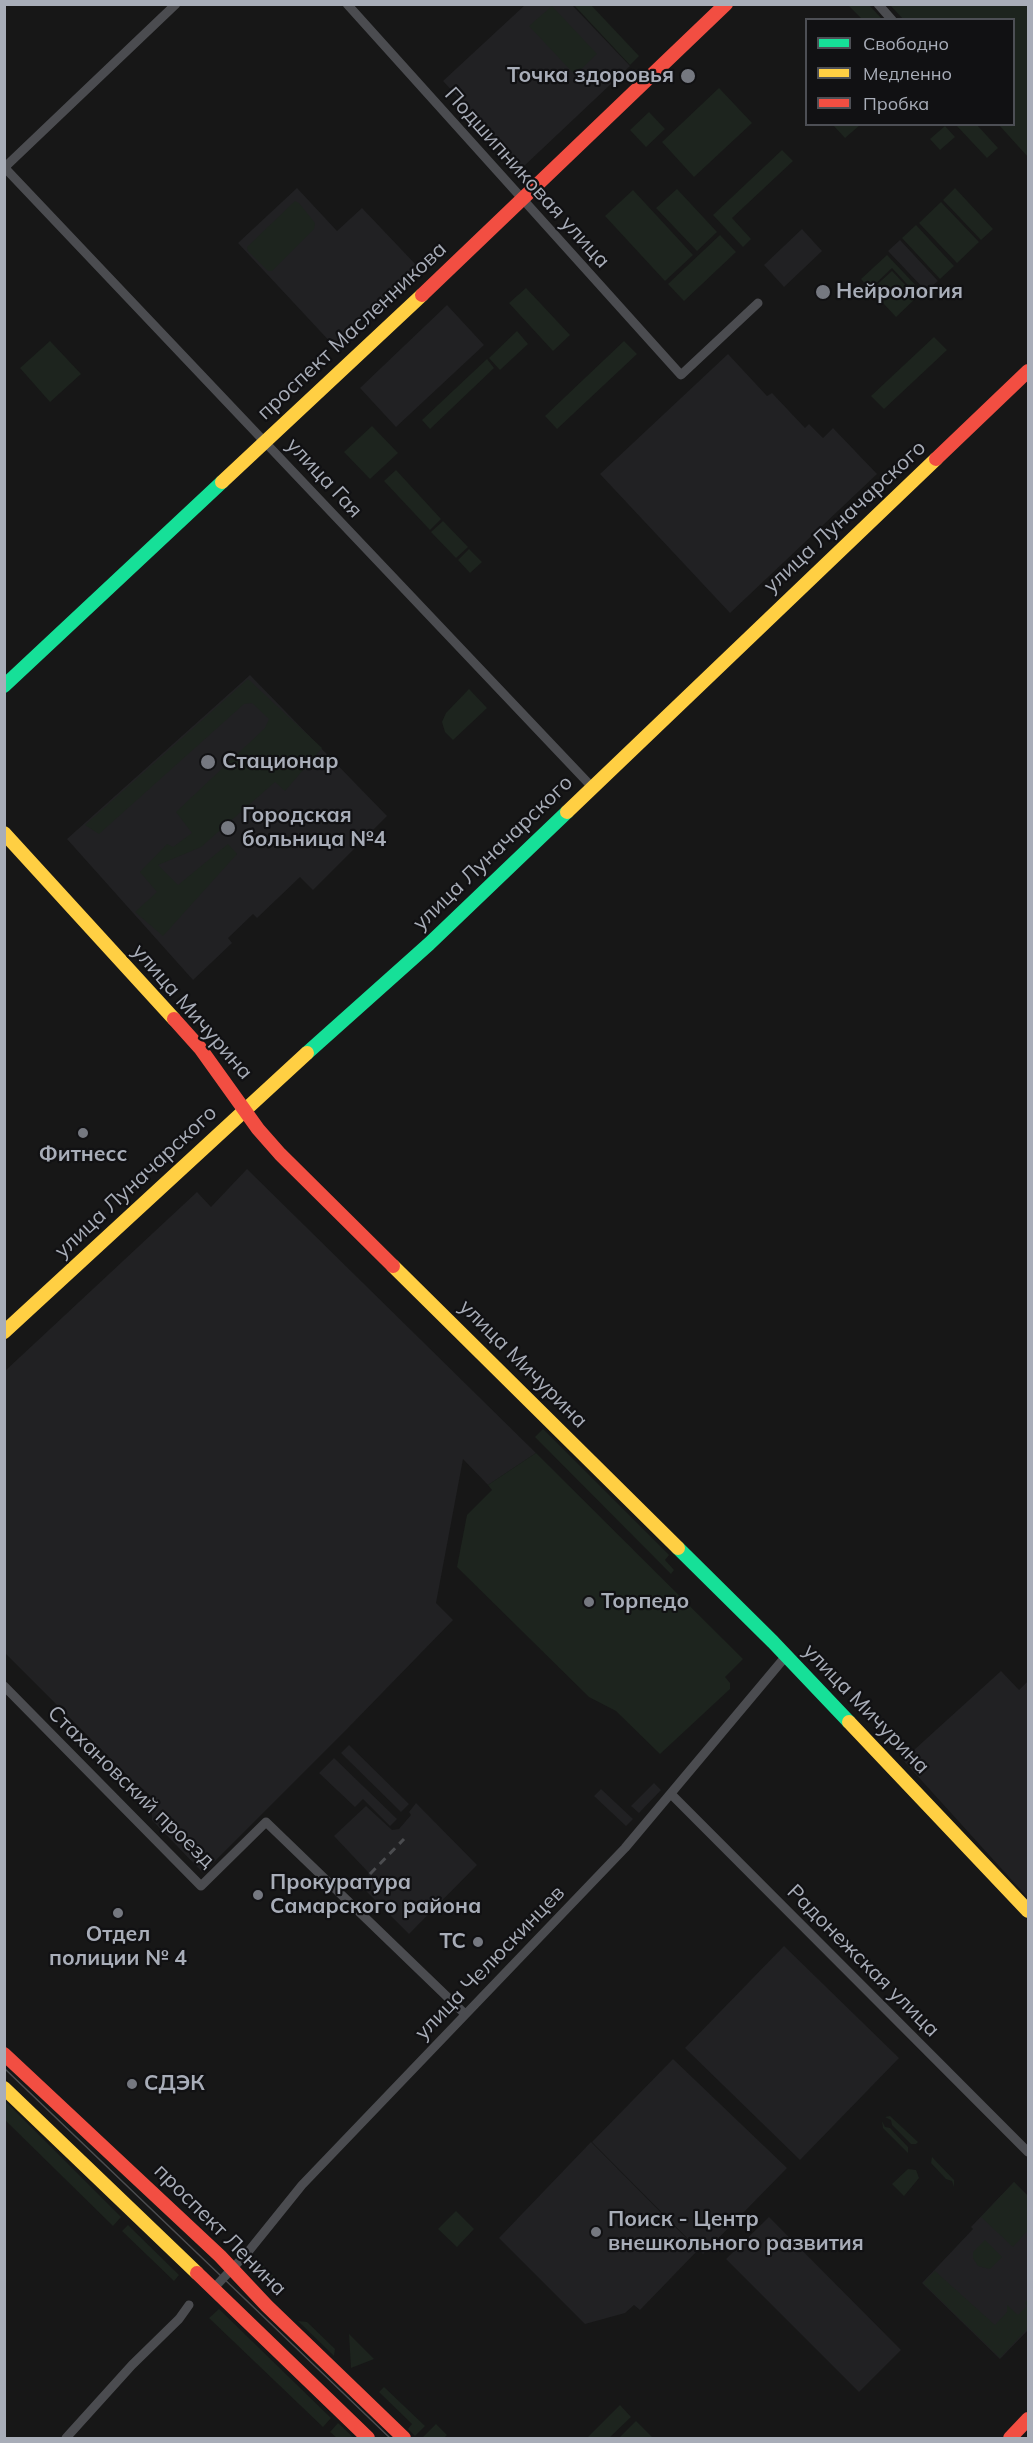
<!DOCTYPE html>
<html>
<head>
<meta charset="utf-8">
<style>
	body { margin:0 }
	#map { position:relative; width:1033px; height:2443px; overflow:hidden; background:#171717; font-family:Mulish,sans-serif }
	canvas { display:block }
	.frame { position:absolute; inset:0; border:6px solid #a8adb8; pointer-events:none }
	.legend { position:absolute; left:805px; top:18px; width:210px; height:108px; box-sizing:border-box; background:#111113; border:2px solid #4d4f55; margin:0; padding:8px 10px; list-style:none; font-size:18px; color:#a8adb8 }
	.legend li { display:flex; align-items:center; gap:12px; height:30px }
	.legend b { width:30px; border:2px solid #4d4f55 }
</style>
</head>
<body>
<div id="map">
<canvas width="1033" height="2443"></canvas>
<div class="frame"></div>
<ul class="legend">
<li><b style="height:8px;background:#16e098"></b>Свободно</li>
<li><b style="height:8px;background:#ffcf43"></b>Медленно</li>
<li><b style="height:8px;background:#f24e42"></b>Пробка</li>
</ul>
</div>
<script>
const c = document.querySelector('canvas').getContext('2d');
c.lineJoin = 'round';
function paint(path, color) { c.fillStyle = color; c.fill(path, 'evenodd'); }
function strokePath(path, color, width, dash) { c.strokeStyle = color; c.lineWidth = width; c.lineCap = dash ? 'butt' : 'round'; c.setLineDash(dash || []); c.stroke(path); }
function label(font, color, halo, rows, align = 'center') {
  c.font = font + ' Mulish,sans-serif'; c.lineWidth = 4.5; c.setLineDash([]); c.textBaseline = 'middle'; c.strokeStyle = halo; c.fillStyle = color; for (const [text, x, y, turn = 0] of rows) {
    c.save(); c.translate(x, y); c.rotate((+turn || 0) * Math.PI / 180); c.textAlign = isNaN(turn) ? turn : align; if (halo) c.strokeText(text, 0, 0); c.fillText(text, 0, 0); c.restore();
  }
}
paint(new Path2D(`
	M525,5h47l58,61 -107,101 -80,-86z
	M297,188l40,43 25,-23 56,59 -84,79 -96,-103z
	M802,229l20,22 -38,36 -20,-22z
	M900,240l38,41 -12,10 -38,-40z
	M447,305l37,40 -88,82 -36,-39z
	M728,354l39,42 5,-3 33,35 4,-4 14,14 10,-10 44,46 -147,139 -130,-139z
	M250,675l137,141 -74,74 -13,-13 -43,41 -4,-4 -25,24 4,5 -39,37 -126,-141z
	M247,1169l289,284 -48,32 -25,-26 -27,144 17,17 -107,110 -143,143 -51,-53v-23l-23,-20 -124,-124v-282l192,-179 14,15z
	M1001,1671l18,19 9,-9v217l-125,-138z
	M349,1745l60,59 -8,8 -60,-59z
	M334,1758l63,61 -7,7 -27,-27 -8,8 -36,-34z
	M654,1783l7,7 -22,23 -8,-7z
	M601,1789l32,30 -7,7 -32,-30z
	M416,1803l61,62 -68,69 -51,-51 5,-5h6l-1,-6 -34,-36 32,-30 26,24 7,-1 12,-14 -2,-3z
	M784,1946l115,112 -99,102 -115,-112z
	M673,2059l114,109 -84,86 -111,-112z
	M591,2142l107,108 -58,60 -6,-5 -9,8 -40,11 -86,-86z
	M1014,2182l14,14v134l-28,29 -78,-76 51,-54 -2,-2z
	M769,2217l132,133 -42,42 -133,-133z`), '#212123');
paint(new Path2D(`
	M574,5h17l48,51 -9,9z
	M848,5h21l13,14h-20z
	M890,5h138v152l-29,-32 15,-1v-104l-111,-1z
	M552,6l45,48 -22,21 -46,-49z
	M719,88l33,35 -58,54 -32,-35z
	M649,112l16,17 -19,18 -16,-17z
	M833,125h27l-15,13z
	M956,125h21l21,23 -11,10z
	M945,126l10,11 -15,13 -10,-11z
	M782,150l11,11 -61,57 19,21 -8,8 -30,-32z
	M955,188l38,41 -12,11 -38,-40z
	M677,189l40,43 -20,19 -41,-43z
	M633,190l60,65 -28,26 -60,-65z
	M295,201l4,2 16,20 -1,6 -42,42h-4l-20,-20 -1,-4z
	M941,202l38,40 -22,21 -38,-40z
	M916,225l38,41 -14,13 -38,-41z
	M720,235l16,17 -52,49 -16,-17z
	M887,255l35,37 -4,4 -26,-28 -22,21 -9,-10z
	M892,271l25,26 -21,20 -25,-27z
	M526,288l44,47 -17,16 -44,-48z
	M517,331l11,13 -28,26 -11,-12z
	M934,337l13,13 -63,59 -13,-13z
	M50,341l31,33 -31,28 -30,-34z
	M624,341l13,13 -80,75 -12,-13z
	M487,359l7,9 -64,61 -8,-9z
	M372,426l26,27 -28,26 -26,-27z
	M396,470l45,49 -11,11 -46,-49z
	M443,521l25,26 -12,11 -25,-26z
	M469,549l13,13 -12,11 -12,-13z
	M248,679l74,69 -37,43 -10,-9 -74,65 -43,18 20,20 50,-41 9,10 -74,82 -28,-24 22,-20 -17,-20 27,-28 6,3 19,-14 -16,-21 89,-84 4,-9 -17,-16 -8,1 -145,130 -14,-9z
	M469,689l18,19 -34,32 -8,-8 -3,-10 4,-9z
	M543,1429l126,126 -4,5 9,10 -3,4 -136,-137z
	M536,1453l207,206 -18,18 5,6v6l-70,65 -44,-43 -27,-14 -132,-130 10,-52 25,-25 -4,-5z
	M5,2101l116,116 -8,9 -108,-106z
	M890,2116l28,26 -2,2h-5l-19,-19 -1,-5 -6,-3z
	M882,2121l3,6 5,1 18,19v6l-25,-25z
	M932,2157l22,23v7l-2,-6 -6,-2 -15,-16z
	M908,2169l8,1 3,8 -15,18 -12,-12z
	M1014,2182l14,14v34l-15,17 -32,-30z
	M456,2211l18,18 -17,18 -19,-18z
	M128,2225l51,50 -5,6 -52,-50z
	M985,2240l17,17 -12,12 -12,-3 -5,-8v-6z
	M258,2261l21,20 -7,6 -20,-19z
	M935,2271l60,54 12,-13v-7l11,10 9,-9 -2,-3 3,-3v28l-28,30 -77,-75z
	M219,2309l112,109 -8,9 -114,-109z
	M298,2321l9,1 28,27 -1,7z
	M349,2334l25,25 -23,9z
	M384,2387l41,39 -10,10 -7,-7 4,-5 -33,-32z
	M620,2405l11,12 -22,21h-22z
	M636,2421l17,17h-34z
	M338,2423l16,15h-17l-7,-6z
	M436,2424l11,11 -3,3h-22z`), '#1d241e');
strokePath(new Path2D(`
	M347,4l334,371 77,-72
	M878,4l14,16
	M4,167l588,620
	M4,168l172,-164
	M4,1686l197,200 65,-64 199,192
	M672,1795l356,357
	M212,2290l36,-38 54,-67 323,-337 161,-192
	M66,2438l66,-73 47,-46 10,-14`), '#4b4c50', 9);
strokePath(new Path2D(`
	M4,686l218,-204
	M307,1053l122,-109 138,-132
	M678,1548l95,94 76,80`), '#16e098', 14);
strokePath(new Path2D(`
	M222,482l200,-187
	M567,812l369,-353
	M4,833l170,186
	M393,1266l285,282
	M4,1332l303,-279
	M849,1722l179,189
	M4,2088l193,185`), '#ffcf43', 14);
strokePath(new Path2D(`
	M422,295l304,-291
	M936,459l92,-88
	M174,1019l26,29 58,81 22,25 113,112
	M4,2054l216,202 47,50 137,132
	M197,2273l171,165
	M1010,2438l18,-19`), '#f24e42', 14);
strokePath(new Path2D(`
	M4,2068l386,370`), '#4b4c4f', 1.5);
strokePath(new Path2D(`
	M370,1874l34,-35`), '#4b4c4f', 3, [8, 6]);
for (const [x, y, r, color] of [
	[688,76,8,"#757880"],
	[823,292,8,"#757880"],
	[208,762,8,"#757880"],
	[228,828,8,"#757880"],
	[83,1133,6,"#757880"],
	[589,1602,6,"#757880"],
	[258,1895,6,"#757880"],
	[118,1913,6,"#757880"],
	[478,1942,6,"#757880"],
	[132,2084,6,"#757880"],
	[596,2232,6,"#757880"]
]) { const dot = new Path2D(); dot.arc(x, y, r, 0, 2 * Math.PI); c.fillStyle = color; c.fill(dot); strokePath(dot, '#111113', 2); }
label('bold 21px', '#a8adb8', '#111113', [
	["Точка здоровья",674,76,"right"],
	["Нейрология",836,292],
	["Стационар",222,762],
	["Городская",242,816],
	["больница №4",242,840],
	["Фитнесс",83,1155,"center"],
	["Торпедо",601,1602],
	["Прокуратура",270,1883],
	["Самарского района",270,1907],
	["Отдел",118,1935,"center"],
	["полиции № 4",118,1959,"center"],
	["ТС",466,1942,"right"],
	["СДЭК",144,2084],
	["Поиск - Центр",608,2220],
	["внешкольного развития",608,2244]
], 'left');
label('21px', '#a8adb8', '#111113', [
	["Подшипниковая улица",527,178,48],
	["проспект Масленникова",352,331,-43],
	["улица Гая",324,478,47],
	["улица Луначарского",845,517,-43],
	["улица Луначарского",493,853,-44],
	["улица Мичурина",192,1012,49],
	["улица Луначарского",136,1182,-43],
	["улица Мичурина",523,1364,45],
	["улица Мичурина",866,1709,46],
	["Стахановский проезд",131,1787,44],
	["Радонежская улица",863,1961,45],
	["улица Челюскинцев",490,1963,-46],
	["проспект Ленина",220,2230,45]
]);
</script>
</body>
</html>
